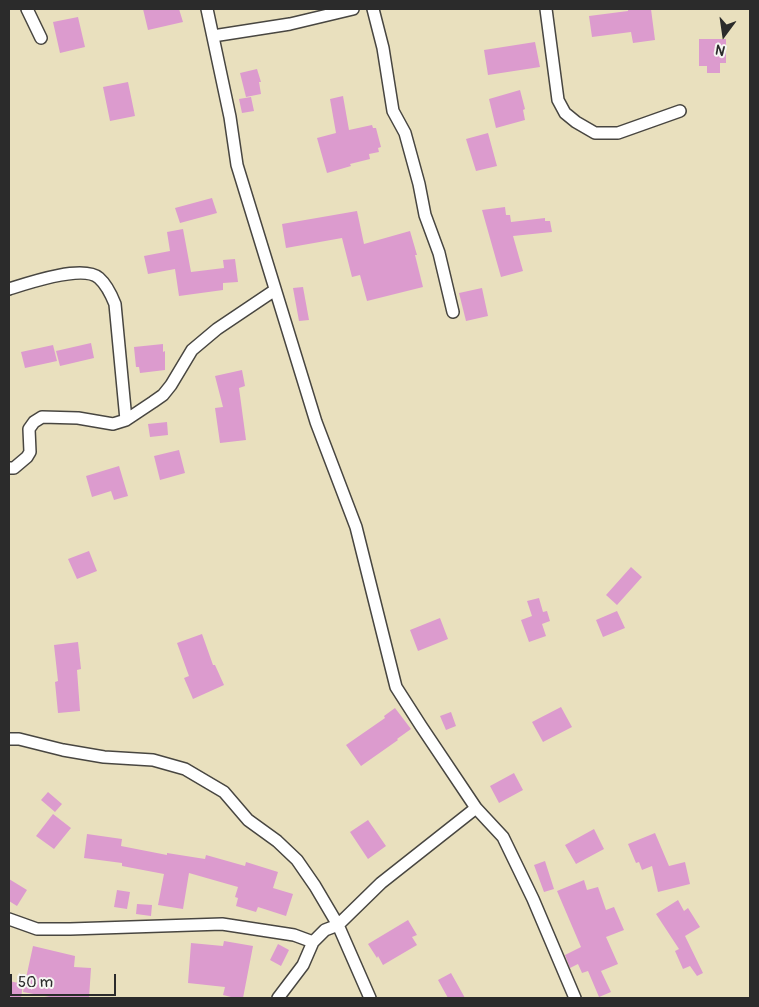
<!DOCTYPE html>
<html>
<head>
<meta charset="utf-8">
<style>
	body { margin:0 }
	#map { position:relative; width:759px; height:1007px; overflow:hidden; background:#e9e0be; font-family:Pangolin,sans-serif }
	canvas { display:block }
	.frame { position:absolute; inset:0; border:10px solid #2b2b2b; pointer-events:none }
	.north { position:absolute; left:699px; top:10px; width:50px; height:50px; -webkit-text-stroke:4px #f6f6f2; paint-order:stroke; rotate:194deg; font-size:14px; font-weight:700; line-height:20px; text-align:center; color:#2b2b2b }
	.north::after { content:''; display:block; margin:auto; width:18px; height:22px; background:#2b2b2b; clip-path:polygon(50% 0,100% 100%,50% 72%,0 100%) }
	.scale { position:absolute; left:10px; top:974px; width:106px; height:22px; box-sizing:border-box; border:2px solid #2b2b2b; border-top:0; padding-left:6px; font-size:15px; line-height:18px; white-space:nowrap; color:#2b2b2b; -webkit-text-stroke:4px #f6f6f2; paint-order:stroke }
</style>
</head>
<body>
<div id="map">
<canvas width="759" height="1007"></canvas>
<div class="frame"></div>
<div class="north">N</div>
<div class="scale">50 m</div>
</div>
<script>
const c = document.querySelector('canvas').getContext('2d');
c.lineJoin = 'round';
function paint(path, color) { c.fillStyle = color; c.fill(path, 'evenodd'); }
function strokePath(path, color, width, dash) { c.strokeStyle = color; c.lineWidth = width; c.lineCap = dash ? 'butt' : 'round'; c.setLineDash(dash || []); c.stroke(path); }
paint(new Path2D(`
	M143,9h36l4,13 -35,8z
	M633,9h18l4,31 -22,3 -2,-11 -39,5 -3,-21 39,-5v-1z
	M78,17l7,30 -25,6 -7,-31z
	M699,39h27v24h-6v10h-13v-7h-8z
	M535,42l5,25 -52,8 -4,-25z
	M257,69l4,13h-2l2,12 -15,3 -6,-24z
	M128,82l7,34 -25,5 -7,-34z
	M520,90l5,19 -2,1 2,10 -29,8 -7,-29z
	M343,96l6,34 23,-5 1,3h3l5,19 -3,1 1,4 -10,2 1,5 -20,5 1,2 -24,7 -10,-35 19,-5 -6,-34z
	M251,97l3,14 -12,2 -3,-14z
	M488,133l9,33 -21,5 -10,-32z
	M212,198l5,15 -37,10 -5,-15z
	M505,207l1,8h4l1,7 34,-4v3h5l2,11 -39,4 10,35 -22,6 -19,-67z
	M357,211l7,33 46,-13 7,24h-2l8,32 -56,14 -7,-26 -8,2 -10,-39 -56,10 -4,-24z
	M183,229l8,43 33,-4 -1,-8 12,-1 3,23 -15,1v7l-44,6 -4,-27 -27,5 -4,-18 26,-5 -3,-19z
	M303,287l6,33 -10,1 -6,-33z
	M482,288l6,28 -22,5 -7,-28z
	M91,343l3,15 -34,8 -4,-15z
	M163,344v8l2,-1v19l-25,3 -1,-6h-3l-2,-20z
	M53,345l4,16 -32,7 -4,-16z
	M242,370l3,16 -6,2 7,52 -26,3 -5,-35 8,-1 -8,-31z
	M167,422l1,13 -18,2 -2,-13z
	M179,450l6,23 -25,7 -6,-24z
	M119,466l9,30 -14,4 -3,-9 -19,6 -6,-21z
	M89,551l8,20 -20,8 -9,-20z
	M631,567l11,10 -25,28 -11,-10z
	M539,598l4,14 4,-1 3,10 -8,3 4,12 -17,6 -8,-22 11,-4 -5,-15z
	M617,611l8,17 -22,9 -7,-17z
	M440,618l8,21 -30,12 -8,-21z
	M202,634l11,31h2l9,20 -31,14 -9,-21 5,-2 -12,-33z
	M78,642l3,27 -4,1 3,41 -22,2 -3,-31 3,-1 -4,-36z
	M561,707l11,20 -29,15 -11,-20z
	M395,708l16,21 -14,10 1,1 -37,26 -15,-21 39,-27 -1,-2z
	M451,712l5,14 -10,4 -6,-14z
	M514,773l9,17 -24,13 -9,-17z
	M48,792l14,12 -7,8 -14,-12z
	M53,814l18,14 -17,21 -18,-13z
	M368,820l18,26 -18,13 -18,-27z
	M594,829l10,20 -28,15 -11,-19z
	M655,833l14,33 16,-4 5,22 -32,8 -6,-26 -10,4 -3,-8 -3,1 -8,-19z
	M87,834l35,5 -1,7 46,9v-2l38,6 1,-4 39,11 1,-4 32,10 -5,16 20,6 -7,22 -28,-9 -2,5 -20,-6 2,-8 -3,-1 3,-10 -49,-14 -6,36 -25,-4 6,-31 -42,-8v-3l-38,-5z
	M545,861l9,28 -10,3 -10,-27z
	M9,879l18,11 -10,16 -8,-5z
	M584,880l3,10 11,-3 8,23 8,-3 10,23 -18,7 12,27 -17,7 10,21 -12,5 -11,-26 -6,2 -4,-9 -8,4 -5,-13 16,-8 -24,-56z
	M117,890l13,2 -3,17 -13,-2z
	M678,900l6,11 4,-3 12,19 -15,9 18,37 -6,3 -7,-10 -7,3 -8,-18 4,-2 -23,-35z
	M137,904l15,1 -1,11 -15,-2z
	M408,920l9,15 -5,2 5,8 -34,20 -5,-9 -1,2 -9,-14z
	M224,941l29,5 -10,52h-8l-12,-3 2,-8 -37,-4 3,-40 32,3z
	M278,944l11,6 -8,16 -11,-6z
	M33,946l42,10 -1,11 17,1 -2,30h-34l-32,-6z
	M451,973l14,25h-17l-10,-18z
	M9,981l14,3 -2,14h-12z`), '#dc9bce');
const street = new Path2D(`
	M27,9l14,29
	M207,9l23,108 7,48 79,257 40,105 40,160 25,39 55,82 27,29 30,62 42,99
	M373,9l10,39 10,63 12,22 14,51 6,31 14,38 14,59
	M546,9l12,91 7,13 11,9 19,11h23l62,-22
	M213,36l77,-12 63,-15
	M9,289c19,-6 74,-25 90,-11 8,7 12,16 16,26l11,116
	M9,468h5l13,-11 3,-5 -1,-23 5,-7 8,-5 36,1 35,6 13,-4 27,-18 10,-7 8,-10 21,-35 25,-21 58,-39
	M9,739h10l44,11 41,7 49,3 32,9 39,23 24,28 29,21 20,19 18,26 23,39 32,73
	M9,919l28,10h33l152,-5 72,11 19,7
	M278,998l25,-33 10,-23 12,-12 13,-5 43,-42 95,-75`);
strokePath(street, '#484641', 14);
strokePath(street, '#fff', 11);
</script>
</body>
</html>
